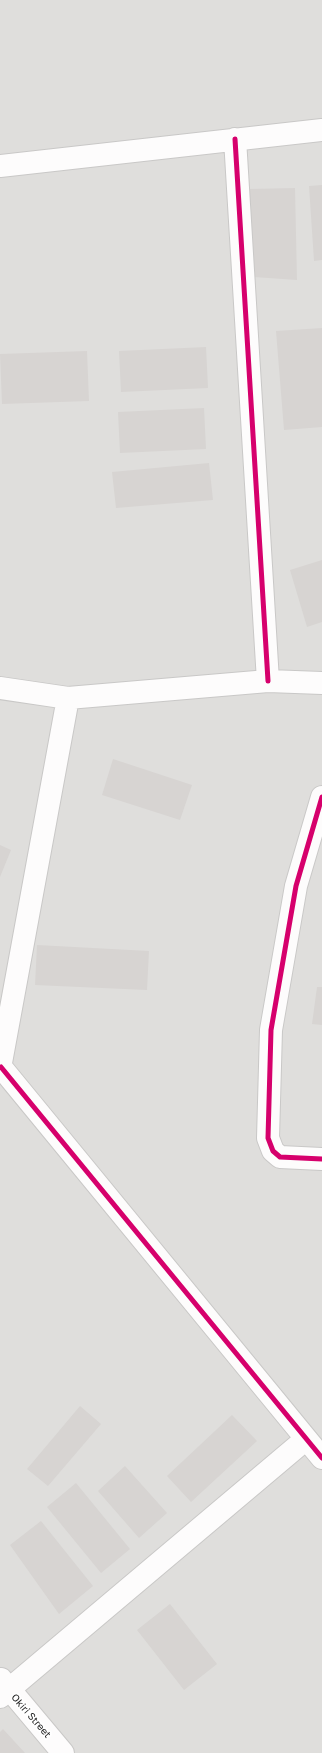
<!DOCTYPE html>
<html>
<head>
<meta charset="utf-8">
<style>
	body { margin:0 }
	canvas { display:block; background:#f0eeeb }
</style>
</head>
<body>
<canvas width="322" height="1753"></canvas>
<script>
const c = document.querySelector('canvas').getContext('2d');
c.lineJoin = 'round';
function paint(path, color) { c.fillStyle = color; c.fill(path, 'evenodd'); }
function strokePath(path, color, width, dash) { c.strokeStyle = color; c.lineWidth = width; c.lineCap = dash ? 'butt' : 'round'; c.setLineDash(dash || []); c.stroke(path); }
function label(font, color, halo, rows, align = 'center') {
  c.font = font + ' "Golos Text",sans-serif'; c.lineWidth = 3.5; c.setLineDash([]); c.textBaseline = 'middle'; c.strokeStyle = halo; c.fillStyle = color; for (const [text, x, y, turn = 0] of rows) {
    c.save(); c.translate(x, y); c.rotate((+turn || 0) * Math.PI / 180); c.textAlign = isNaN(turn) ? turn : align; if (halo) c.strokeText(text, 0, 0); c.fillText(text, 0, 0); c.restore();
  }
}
paint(new Path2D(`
	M0,0h322v1753h-322z`), '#dfdedc');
paint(new Path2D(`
	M322,185v75l-8,1 -5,-75z
	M295,188l2,92 -43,-3 -5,-88z
	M322,328v99l-38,3 -8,-99z
	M206,347l2,41 -87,4 -2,-41z
	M87,351l2,50 -87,3 -2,-50z
	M204,408l2,41 -86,4 -2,-41z
	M209,463l4,37 -97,8 -4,-36z
	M322,560v62l-15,5 -17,-57z
	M113,759l79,26 -12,35 -78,-25z
	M0,845l11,5 -11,27z
	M37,945l112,6 -2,39 -112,-5z
	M317,987h5v38l-10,-1z
	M80,1406l21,18 -53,62 -21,-17z
	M232,1415l25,26 -66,61 -24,-26z
	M125,1466l42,47 -28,25 -41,-47z
	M76,1483l54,66 -29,24 -54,-66z
	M41,1521l52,65 -34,28 -49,-69z
	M170,1604l47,60 -33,26 -47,-60z
	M3,1729l22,24h-25v-21z`), '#d7d4d2');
const minor = new Path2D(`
	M235,139l33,542
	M0,166l322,-36
	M0,688l68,10 200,-17 54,2
	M322,797l-26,89 -25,144 -3,108 5,13 7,6 42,2
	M1,1067l321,391
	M0,1068l68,-370
	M1,1679l62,74
	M0,1697l306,-258`);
strokePath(minor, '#c9c8c7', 24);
strokePath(minor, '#fdfcfc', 22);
strokePath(new Path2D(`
	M235,139l33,542
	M322,797l-26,89 -25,144 -3,108 5,13 7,6 42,2
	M1,1067l321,391`), '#d6006c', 5);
label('10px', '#222', '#fff', [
	["Okiri Street",31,1716,49]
]);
</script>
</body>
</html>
